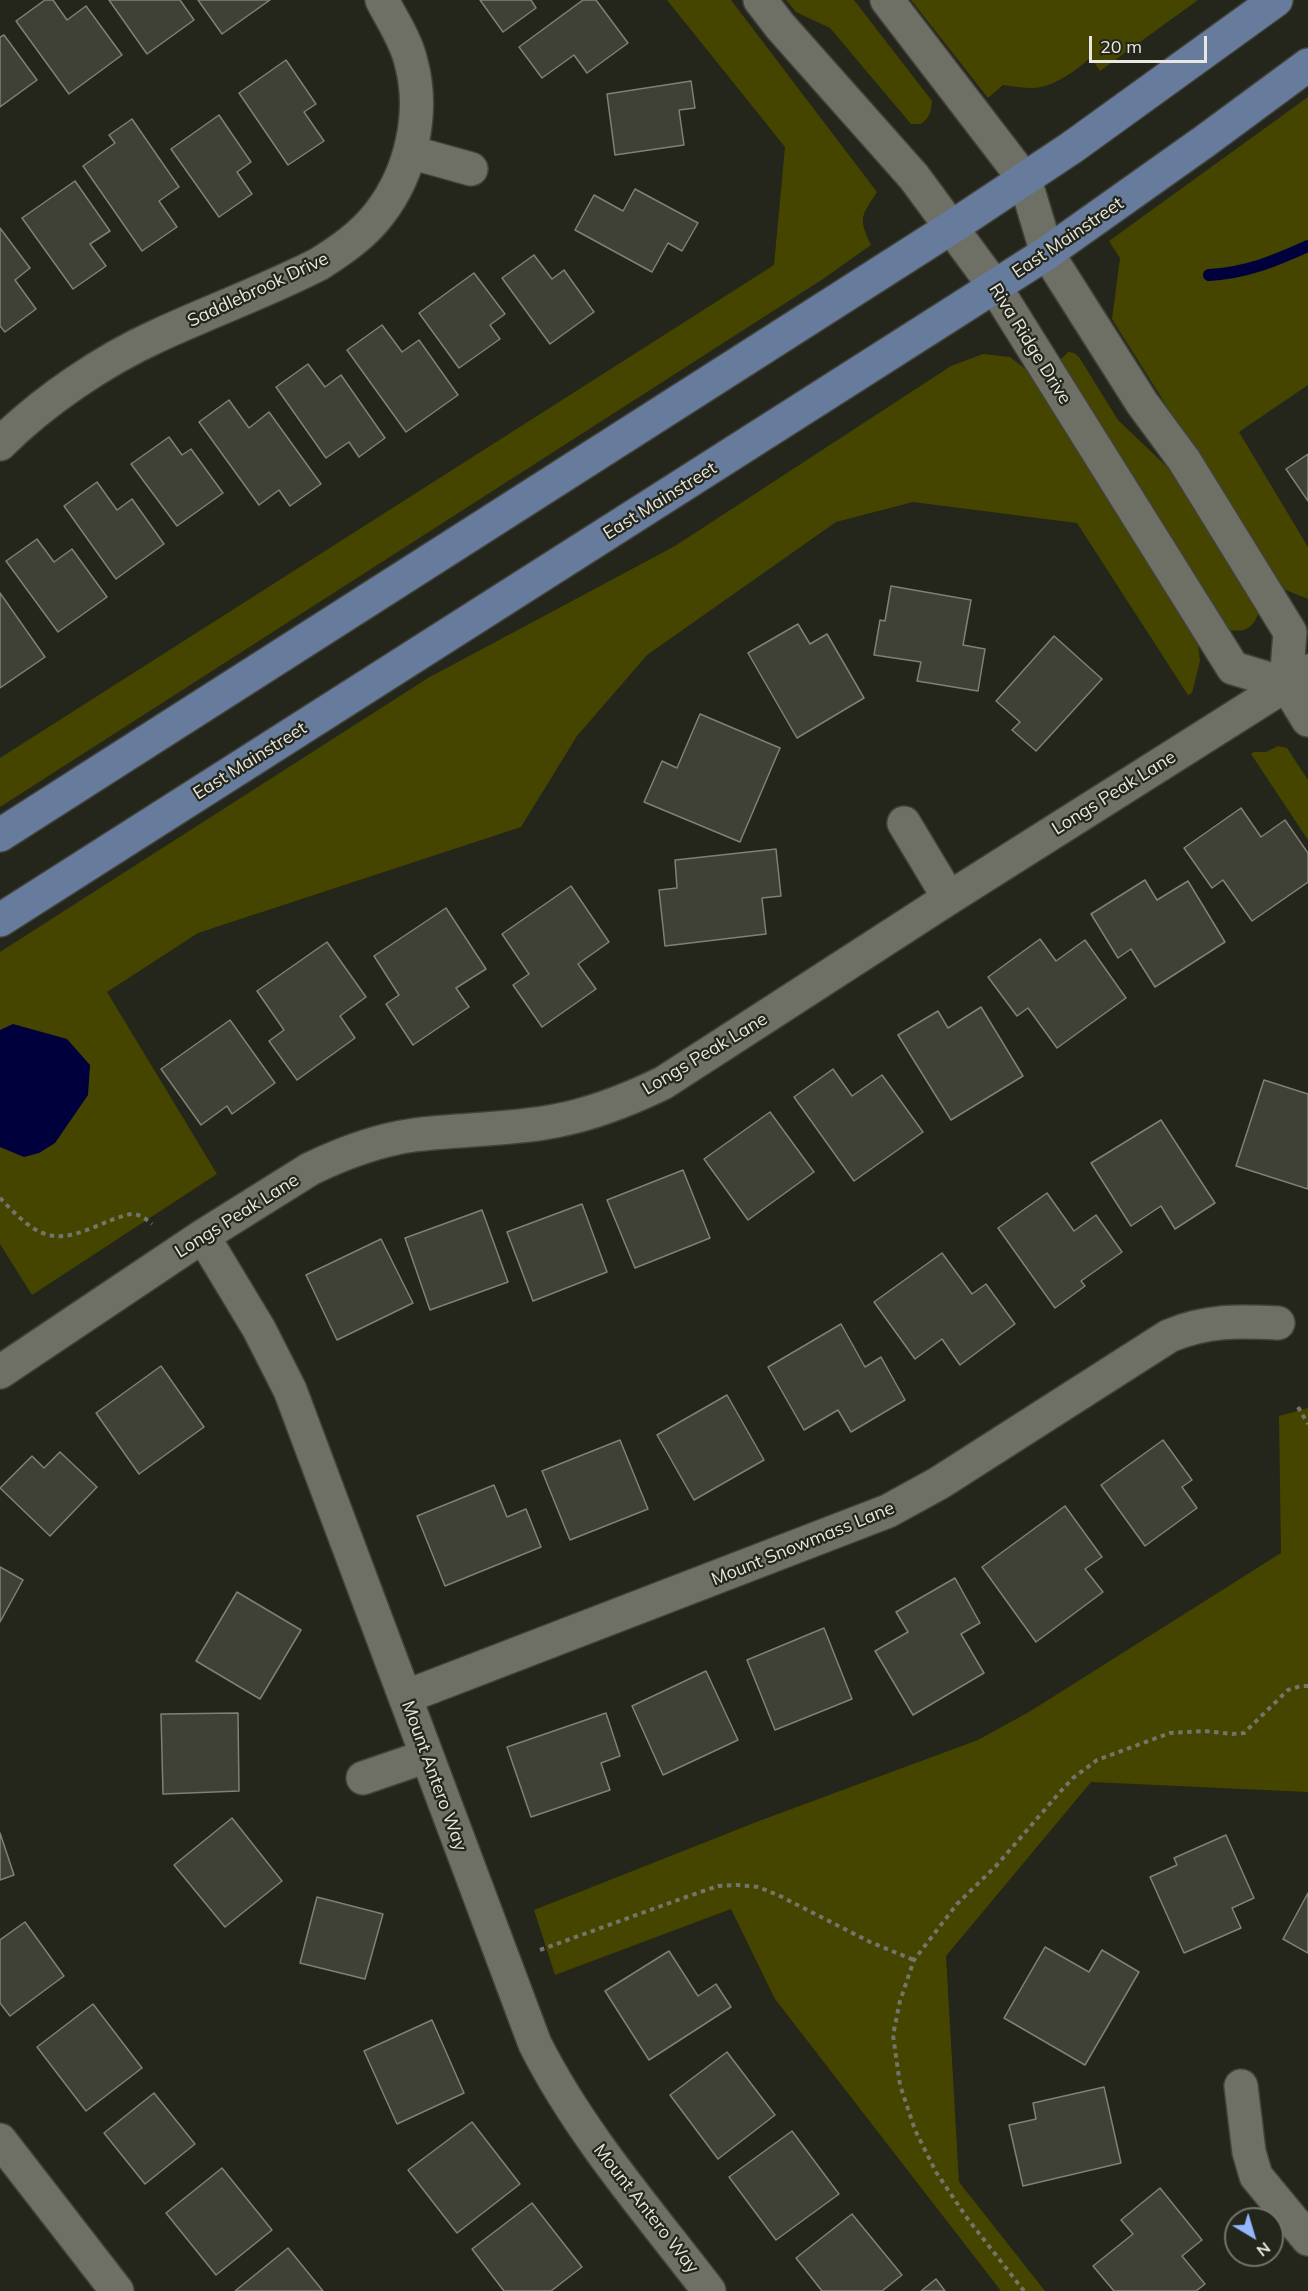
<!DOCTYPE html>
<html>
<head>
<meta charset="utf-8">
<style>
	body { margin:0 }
	#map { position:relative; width:1308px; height:2291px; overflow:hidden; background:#24251b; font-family:Mulish,sans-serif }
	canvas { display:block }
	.north { position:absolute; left:1224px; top:2207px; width:60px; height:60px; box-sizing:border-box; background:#24251b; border:2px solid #72736b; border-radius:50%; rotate:142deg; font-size:16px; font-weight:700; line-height:24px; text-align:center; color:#e8e8e2 }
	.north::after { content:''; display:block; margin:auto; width:21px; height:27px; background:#93b7fd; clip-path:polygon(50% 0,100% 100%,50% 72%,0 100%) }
	.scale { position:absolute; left:1089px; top:36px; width:118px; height:27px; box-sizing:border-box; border:3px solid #e8e8e2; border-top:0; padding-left:8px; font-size:18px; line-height:21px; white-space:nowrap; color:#e8e8e2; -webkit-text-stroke:4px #24251b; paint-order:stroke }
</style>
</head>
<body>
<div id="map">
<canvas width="1308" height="2291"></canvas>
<div class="north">N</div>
<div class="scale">20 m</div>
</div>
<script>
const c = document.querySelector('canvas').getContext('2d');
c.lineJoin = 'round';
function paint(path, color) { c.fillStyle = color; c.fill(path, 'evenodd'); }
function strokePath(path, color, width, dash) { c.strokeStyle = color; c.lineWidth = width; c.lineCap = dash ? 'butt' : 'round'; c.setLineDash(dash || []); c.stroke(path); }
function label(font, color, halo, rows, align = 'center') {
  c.font = font + ' Mulish,sans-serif'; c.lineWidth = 4.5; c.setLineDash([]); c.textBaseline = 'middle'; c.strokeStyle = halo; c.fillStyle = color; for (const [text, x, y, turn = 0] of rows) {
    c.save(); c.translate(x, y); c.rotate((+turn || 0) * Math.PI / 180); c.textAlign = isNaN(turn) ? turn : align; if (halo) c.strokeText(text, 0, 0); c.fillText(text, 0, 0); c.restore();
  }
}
paint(new Path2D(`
	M667,0h64l146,192c-16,25 -19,25 -6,53l-48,34 -823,528v-49l774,-493 11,-118z
	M786,0h68l78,101c-1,11 -2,16 -11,23h-10l-81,-96 -34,-16z
	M911,0h287l-98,71 -9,-14c-14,13 -38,31 -59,31 -9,0 -19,-2 -29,-3l-15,13z
	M1308,97v288l-69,47 69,115v52l-27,-11 -169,-269 8,-61 -11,-17z
	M1068,352l6,1 5,4 39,63 71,68 70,123c-5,17 -14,22 -31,19l-169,-269z
	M983,354l27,3 18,14 169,265 3,25 -8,32 -4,2 -111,-172 -164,-21 -77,20 -189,133 -70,81 -56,91 -323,106 -91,59 110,182 -185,121 -32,-51v-292l428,-274 247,-132 276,-180z
	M1278,746l9,2 21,32v60l-57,-86 3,-2h12z
	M1308,1408v384l-217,-10 -145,174 13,226 86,109h-44l-226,-292 -44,-90 -176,66 -21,-65 225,-89 219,-81 51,-28 252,-159 -2,-137z`), '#454500');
paint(new Path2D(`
	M13,1024l54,15 23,26 -2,30 -33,48 -16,10 -15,4 -24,-10v-117z`), '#00003c');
strokePath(new Path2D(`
	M1209,275c37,-2 66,-14 99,-29`), '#00003c', 12);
const building = new Path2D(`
	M45,0h8l14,20 19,-14 36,49 -53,39 -53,-73z
	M109,0h71l14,20 -47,34z
	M198,0h72l-48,34z
	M480,0h51l5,8 -33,24z
	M583,0h13l32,43 -41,30 -13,-18 -32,23 -23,-31z
	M4,35l33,45 -37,27v-70z
	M286,60l30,44 -12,8 20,29 -36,24 -49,-72z
	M691,81l4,27 -16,2 5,35 -69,10 -8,-61z
	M219,115l32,47 -14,10 15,22 -33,23 -48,-68z
	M132,119l47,68 -20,14 18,26 -35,24 -59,-85 32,-23 -6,-8z
	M75,181l35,50 -20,13 16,22 -33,23 -51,-71z
	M635,189l63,34 -16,28 -14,-8 -16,29 -77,-42 19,-35 29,16z
	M0,228l30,40 -15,12 21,29 -31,23 -5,-6z
	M534,255l18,24 12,-9 30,42 -44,32 -48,-66z
	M474,273l31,41 -15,11 10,14 -41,29 -40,-55z
	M382,325l20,27 17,-12 39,55 -52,37 -59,-82z
	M308,364l17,23 16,-12 44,63 -26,19 -10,-15 -23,16 -50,-71z
	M229,400l20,28 20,-16 52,72 -31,22 -11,-16 -20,15 -60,-83z
	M169,437l13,18 9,-6 32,44 -46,33 -46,-62z
	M1308,454v47l-22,-32z
	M97,482l20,28 15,-11 32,45 -48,35 -52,-73z
	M37,539l17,23 18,-13 35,48 -49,35 -52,-71z
	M891,586l80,14 -8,45 22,4 -7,42 -61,-10 4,-19 -47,-7 6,-35 5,1z
	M0,593l45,64 -45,31z
	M798,624l12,20 17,-10 37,64 -67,40 -49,-85z
	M1054,636l48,43 -66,72 -24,-21 8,-8 -24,-21z
	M700,714l80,34 -40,94 -96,-40 18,-41 15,7z
	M1241,808l20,29 24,-17 23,33v29l-56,39 -29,-41 -11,8 -28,-40z
	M776,849l5,47 -19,2 4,36 -101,12 -6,-56 18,-2 -2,-28z
	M1145,880l12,20 31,-19 37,61 -70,45 -24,-38 -13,9 -27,-44z
	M571,886l38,56 -31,22 18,25 -54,38 -29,-42 16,-11 -27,-40z
	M446,908l40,61 -30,19 13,19 -56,38 -27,-41 13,-9 -25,-39z
	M1040,939l16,22 29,-21 41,58 -69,50 -29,-40 -11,8 -29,-39z
	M327,942l39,55 -26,19 15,22 -58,42 -28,-39 15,-11 -27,-39z
	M981,1007l42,69 -72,44 -53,-85 40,-24 10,17z
	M230,1020l45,63 -43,31 -5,-8 -26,19 -40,-56z
	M833,1069l19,27 30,-21 41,57 -69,49 -60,-84z
	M1264,1080l44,14v95l-72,-23z
	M770,1112l44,60 -66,48 -44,-61z
	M1161,1120l54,83 -40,26 -14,-23 -30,20 -40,-63z
	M683,1170l27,68 -75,30 -28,-68z
	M1047,1193l27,38 22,-16 26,37 -41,29 4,5 -30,22 -57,-80z
	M582,1204l25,68 -74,29 -26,-69z
	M482,1210l26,72 -78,28 -25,-72z
	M381,1239l32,64 -76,37 -31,-65z
	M942,1253l30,41 14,-10 29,40 -55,41 -18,-26 -27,20 -41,-57z
	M841,1324l24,43 16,-10 24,43 -54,32 -13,-22 -34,20 -36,-63z
	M161,1366l43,61 -65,47 -43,-61z
	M727,1395l37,65 -70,40 -37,-65z
	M620,1440l28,69 -78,31 -28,-69z
	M1163,1440l29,40 -10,7 15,21 -52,38 -44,-61z
	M60,1452l37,35 -47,49 -50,-48 32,-32 12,12z
	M494,1485l13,32 19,-8 15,38 -96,39 -28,-70z
	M1065,1506l37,51 -17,12 18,23 -67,50 -54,-75z
	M0,1567l23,13 -23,42z
	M955,1578l25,45 -19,11 23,39 -71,42 -38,-64 33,-19 -12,-20z
	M237,1592l64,38 -41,69 -64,-38z
	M824,1628l28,71 -77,31 -28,-70z
	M706,1671l32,69 -75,35 -31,-69z
	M238,1713l1,78 -76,3 -2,-80z
	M606,1713l14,43 -19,7 9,27 -79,27 -24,-70z
	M232,1818l50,63 -57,46 -51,-62z
	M0,1833l14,42 -14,5z
	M1226,1835l28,63 -22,10 9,20 -57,25 -34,-76 27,-12 -3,-7z
	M1308,1893v60l-25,-14z
	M317,1897l66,17 -18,65 -65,-16z
	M25,1922l39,54 -54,40 -10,-13v-63z
	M1045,1947l44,25 13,-22 37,22 -54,93 -81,-47z
	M669,1951l29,45 18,-12 15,23 -82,53 -44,-69z
	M93,2004l49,64 -56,43 -49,-64z
	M432,2020l32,73 -67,31 -33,-73z
	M727,2052l48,63 -57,44 -48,-64z
	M1104,2087l17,76 -98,23 -14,-61 27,-6 -3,-16z
	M154,2093l41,51 -50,40 -41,-51z
	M472,2122l48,62 -63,49 -49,-63z
	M792,2131l47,63 -63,46 -47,-63z
	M222,2168l50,62 -56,45 -50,-62z
	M1160,2188l42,52 -20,16 23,28 -9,7h-82l-21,-25 40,-32 -12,-14z
	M532,2203l50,64 -31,24h-47l-32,-42z
	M852,2214l50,61 -20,16h-60l-26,-33z
	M288,2248l35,43h-88z
	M936,2279l9,12h-24z`);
paint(building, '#3f4036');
strokePath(building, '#808176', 1.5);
const minor = new Path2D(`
	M760,0l20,26 134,151 81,110 238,381 53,16
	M887,0l138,180 22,73 95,150 42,57 106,172 -4,52 22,36
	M410,152l61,17
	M0,444c42,-42 102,-83 157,-108 54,-25 109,-45 162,-72 22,-14 44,-29 60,-50 32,-41 46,-101 32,-152 -5,-22 -19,-42 -29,-62
	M904,823l45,75
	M203,1236l56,93 31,61 245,654c46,91 113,167 174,247
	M0,1372l203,-136 107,-67c33,-16 68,-29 104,-34 47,-6 95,-5 141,-14 38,-7 73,-21 108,-38l286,-185 359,-227
	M405,1697l483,-186 51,-28 230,-147c38,-16 68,-15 109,-13
	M363,1778l64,-22
	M1241,2086l8,66 7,24 52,63
	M0,2140l117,151`);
const major = new Path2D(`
	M0,835l952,-608 119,-79 205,-148
	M0,920l1047,-667 158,-112 103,-76`);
strokePath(minor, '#42423b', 36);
strokePath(major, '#42423b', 36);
strokePath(new Path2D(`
	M0,1198c15,15 33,37 56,38 24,2 54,-19 76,-22 8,0 14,5 20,10
	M1298,1407l10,17
	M540,1950l146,-53 32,-11 20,-1 20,2 20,8 92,47 44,18
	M1024,2291l-57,-73 -31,-46 -21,-42 -15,-45 -7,-50 7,-34 14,-41 43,-56 39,-38 64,-74 13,-14 24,-18 73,-27 35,-2 27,3 12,-1 44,-43 13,-4h7`), '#73746b', 4, [4.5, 4.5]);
strokePath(minor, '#6f7065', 33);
strokePath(major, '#677b9d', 33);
label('18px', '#e8e8e2', '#24251b', [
	["East Mainstreet",1068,238,-34],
	["Saddlebrook Drive",258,290,-25],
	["Riva Ridge Drive",1030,344,58],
	["East Mainstreet",660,501,-32],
	["East Mainstreet",250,761,-32],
	["Longs Peak Lane",1114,793,-32],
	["Longs Peak Lane",705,1054,-31],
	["Longs Peak Lane",237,1216,-32],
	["Mount Snowmass Lane",803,1544,-22],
	["Mount Antero Way",434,1776,70],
	["Mount Antero Way",646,2209,52]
]);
</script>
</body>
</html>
